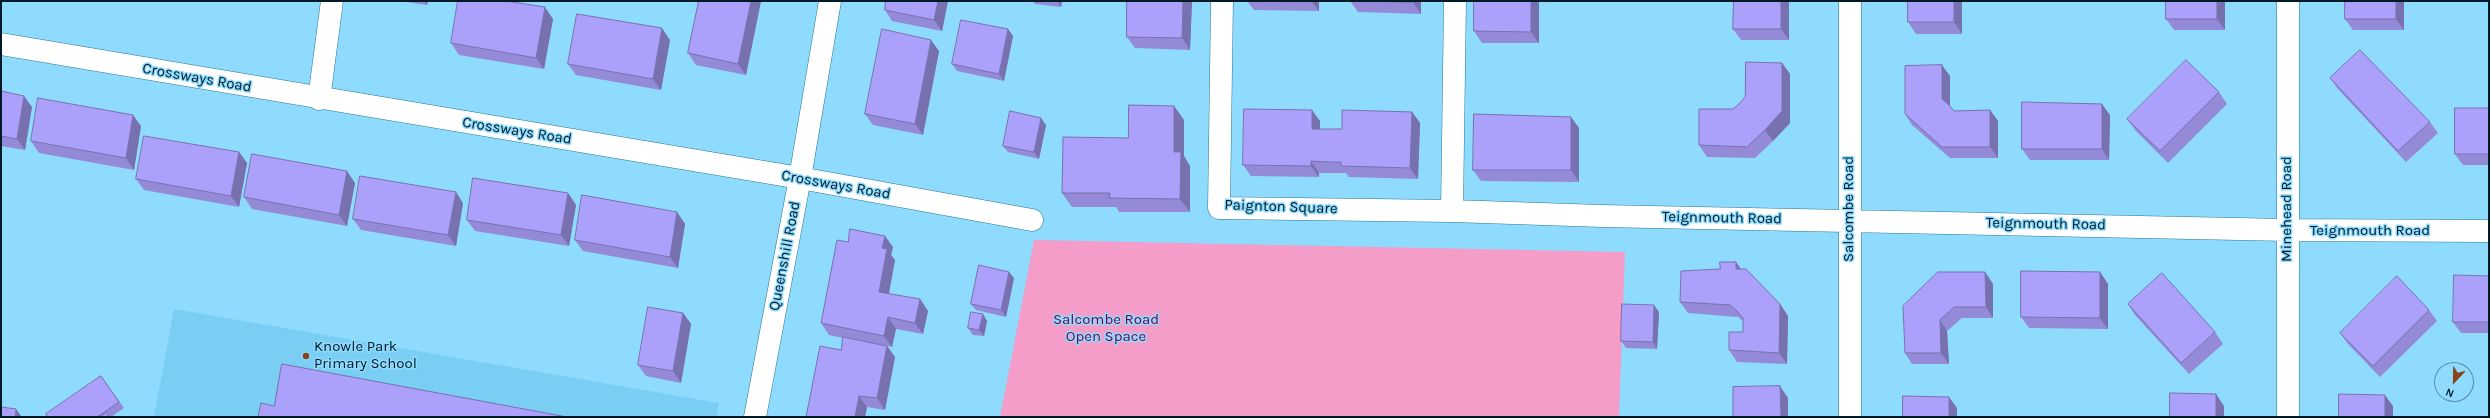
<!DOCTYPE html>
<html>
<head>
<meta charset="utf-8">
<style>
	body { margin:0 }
	#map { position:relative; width:2490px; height:418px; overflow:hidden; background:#8fdbfe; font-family:Karla,sans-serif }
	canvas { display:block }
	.frame { position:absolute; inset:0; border:2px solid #001a27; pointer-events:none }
	.north { position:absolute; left:2434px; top:362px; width:40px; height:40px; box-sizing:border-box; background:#8fdbfe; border:1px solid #568ea8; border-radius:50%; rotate:202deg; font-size:11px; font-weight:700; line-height:16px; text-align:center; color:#001a27 }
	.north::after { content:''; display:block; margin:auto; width:14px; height:18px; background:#89441b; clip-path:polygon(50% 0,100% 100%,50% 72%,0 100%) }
</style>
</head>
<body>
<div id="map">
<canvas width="2490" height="418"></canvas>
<div class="frame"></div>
<div class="north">N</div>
</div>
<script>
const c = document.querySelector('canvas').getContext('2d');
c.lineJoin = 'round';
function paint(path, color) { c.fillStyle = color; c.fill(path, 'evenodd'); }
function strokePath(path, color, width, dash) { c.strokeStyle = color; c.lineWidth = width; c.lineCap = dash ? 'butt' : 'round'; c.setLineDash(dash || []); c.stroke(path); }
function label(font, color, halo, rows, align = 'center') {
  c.font = font + ' Karla,sans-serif'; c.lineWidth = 3; c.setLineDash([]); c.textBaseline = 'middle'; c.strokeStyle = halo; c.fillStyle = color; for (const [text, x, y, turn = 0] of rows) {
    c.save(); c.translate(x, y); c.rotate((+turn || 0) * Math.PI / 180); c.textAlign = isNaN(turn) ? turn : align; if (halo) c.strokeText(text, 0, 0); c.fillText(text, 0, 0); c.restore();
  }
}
paint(new Path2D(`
	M174,309l545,94 -3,14h-562z`), '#7acef3');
paint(new Path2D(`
	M1034,240l591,12 -6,165h-619z`), '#f39dc8');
const street = new Path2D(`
	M1222,1l-3,207 233,3
	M1455,1l-3,210 150,5 685,14 202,1
	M1850,1v416
	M2288,1v416
	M1,44l799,134 232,42
	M319,99l13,-98
	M755,417l45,-239 30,-177`);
strokePath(street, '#277796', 23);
strokePath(street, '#fff', 22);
paint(new Path2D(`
	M400,1h28l-1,4z
	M699,1h62l-15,74 -50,-10 -8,-12z
	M886,1h62l-6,30 -50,-10 -7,-11z
	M1033,1h29l-1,6 -26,-3z
	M1192,1l-2,49 -55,-2 -8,-11z
	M1247,1h72v10l-65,-1z
	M1350,1h71v13l-63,-2z
	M1539,1v42h-57l-8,-12z
	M1734,1h55v39h-48l-8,-11z
	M1908,1h54v33h-46l-8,-12z
	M2225,1v29h-51l-8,-11z
	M2404,1v29h-51l-8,-11z
	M553,19l-9,50 -85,-14 -8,-12z
	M1013,36l-9,45 -47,-10 -5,-7z
	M670,40l-9,50 -85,-15 -8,-11z
	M939,51l-16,84 -50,-10 -8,-11z
	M1782,63l8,11v49l-17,18 -18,17 -48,-1 -8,-12 34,-36 6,-5z
	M1950,76v30l4,5 36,-1 8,11v37h-48l-38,-33 -7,-11z
	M2330,78l100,44 8,11 -32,29 -68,-73z
	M1,91l31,16 -7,43 -24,-4z
	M2219,92l8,12 -59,59 -33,-33 -8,-11z
	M1174,106l10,14v36l6,10v46h-71l-3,-5h-44l-10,-14 66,-55z
	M2489,108v57h-26l-8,-11z
	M1412,112l8,11 -2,56 -69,-2 -3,-4h-27v4l-68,-1 -8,-11 77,-44v8h22z
	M2110,115l-1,45h-79l-8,-11z
	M1571,117l8,11v54l-98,-1 -8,-11z
	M1046,125l-7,34 -31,-7 -5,-6z
	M141,126l-7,44 -95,-17 -8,-12z
	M239,152l8,11 -8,44 -95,-17 -8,-11z
	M355,183l-8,43 -95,-17 -8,-12z
	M568,193l8,12 -7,41 -94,-15 -8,-11z
	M463,203l-7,43 -95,-16 -8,-11z
	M677,212l8,12 -7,44 -95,-17 -8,-11z
	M848,242l45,5 -2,8 4,5 -6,34 31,5 8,12 -5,23 -27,-5 -4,18 -5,-1 8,11 -10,53 -18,-3 -2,10 -24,-67 2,-12 -14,-3 -8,-12z
	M1736,262l5,7 39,35 8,12 -1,48 -50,-2 -8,-12 14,-18v-11l-5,-4 -50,-4 -8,-11 40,-33z
	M1985,272l8,12v34h-31l-15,13 2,33h-37l-7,-11z
	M2100,272l8,12v45l-79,-1 -8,-11z
	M2489,276v57h-28l-8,-11z
	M1014,278l-8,39 -30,-7 -5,-6z
	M2128,304l87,28 8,12 -34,30 -54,-59z
	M2429,310l8,11 -57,56 -32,-33 -8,-11z
	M1659,312l-2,37 -31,-1 -5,-7z
	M683,313l8,11 -10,59 -35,-7 -8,-11z
	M987,321l-3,15 -11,-1 -5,-7z
	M101,376l23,32 -13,9h-64z`), '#948ad7');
paint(new Path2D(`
	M424,1h4l-1,4z
	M751,1h10l-15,74 -8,-11z
	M938,1h10l-6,30 -8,-11z
	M1057,1h5l-1,6z
	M1183,1h9l-2,49 -8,-12z
	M1311,1h8v10z
	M1413,1h8v13l-8,-12z
	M1531,1h8v42l-8,-11z
	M1781,1h8v39l-8,-11z
	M1954,1h8v33l-8,-12z
	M2217,1h8v29l-8,-11z
	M2396,1h8v29l-8,-11z
	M545,7l8,12 -9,50 -8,-11z
	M662,28l8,12 -9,50 -8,-11z
	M1008,29l5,7 -9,45 -5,-7z
	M931,40l8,11 -16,84 -8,-11z
	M1782,63l8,11v49l-17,18 -8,-11z
	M1942,65l8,11v34l-8,-11z
	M24,96l8,11 -7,43 -8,-11z
	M2102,104l8,11 -1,45 -7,-11z
	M1174,106l10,14v36l6,10v46l-10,-13 -6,-47z
	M1312,110l8,11v19l-8,-11z
	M1990,110l8,11v37l-8,-11z
	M1412,112l8,11 -2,56 -8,-11z
	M133,115l8,11 -7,44 -8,-12z
	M1571,117l8,11v54l-8,-12z
	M1041,118l5,7 -7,34 -5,-7z
	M239,152l8,11 -8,44 -8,-11z
	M1311,161l8,12v4l-8,-11z
	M347,171l8,12 -8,43 -8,-11z
	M456,192l7,11 -7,43 -8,-11z
	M568,193l8,12 -7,41 -8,-11z
	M677,212l8,12 -7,44 -8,-11z
	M885,236l8,11 -2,8 4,5 -8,43 -8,-11 3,-44z
	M1736,262l8,12 -8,-5z
	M1009,272l5,6 -8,39 -5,-7z
	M1985,272l8,12v34l-7,-11z
	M2100,272l8,12v45l-8,-11z
	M920,299l8,12 -5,23 -8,-11z
	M1780,304l8,12 -1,48 -8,-11z
	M1654,305l5,7 -2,37 -4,-7z
	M683,313l8,11 -10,59 -8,-12z
	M983,314l4,7 -3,15 -5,-6z
	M888,317l8,12 -4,18 -8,-11z
	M1940,320l7,11 2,33 -8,-11z
	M887,346l8,11 -10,53 -8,-12z
	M1780,386l8,12v19h-7z
	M2216,394l8,12v11h-8z
	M2385,395l8,11v11h-8z
	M859,396l8,11 -2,10h-10z
	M1949,397l8,11v9h-8z
	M16,409l6,8h-7z`), '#7871af');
const building = new Path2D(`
	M458,1h48l39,6 -9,51 -85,-15z
	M699,1h52l-13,63 -50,-11z
	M886,1h52l-4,19 -49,-10z
	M1127,1h56l-1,37 -55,-1z
	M1360,1h53v1z
	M1474,1h57v31l-57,-1z
	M1734,1h47v28h-48z
	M1908,1h46v21h-46z
	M2166,1h51v18h-51z
	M2345,1h51v18h-51z
	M577,14l85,14 -9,51 -85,-15z
	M961,20l47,9 -9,45 -47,-10z
	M882,29l49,11 -16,84 -50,-10z
	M2360,50l70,72 -32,29 -68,-73z
	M2186,60l33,32 -59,59 -33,-32z
	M1746,62l36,1v48l-17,19 -18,17 -48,-2v-36h34l6,-5 6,-7z
	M1942,65v34l6,5 6,7 36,-1v37h-48l-37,-33v-48z
	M1,91l23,5 -7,43 -16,-3z
	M38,98l95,17 -7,43 -95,-17z
	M2022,102l80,2v45h-80z
	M1129,105l45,1v46h7l-1,47 -71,-1 1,-5h-48l1,-56 65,1z
	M2455,108h34v46h-34z
	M1244,109l68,1v19h30v-19l70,2 -2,56 -69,-2v-4h-14l-16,-1v5l-68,-1z
	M1010,111l31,7 -7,34 -31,-6z
	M1474,114l97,3v53h-98z
	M144,136l95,16 -8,44 -95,-17z
	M252,154l95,17 -8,44 -95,-18z
	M360,176l96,16 -8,43 -95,-16z
	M473,178l95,15 -7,42 -94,-15z
	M582,195l95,17 -7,45 -95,-17z
	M850,229l35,7 -3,12 5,1 -8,43 41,7 -5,24 -27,-6 -4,19 -63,-13 16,-83 11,2z
	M1720,262h16v7h10l34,35 -1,49 -50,-3v-18h14v-14l-7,-8 -6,-5 -50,-3 1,-31 39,-2z
	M979,265l30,7 -8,38 -30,-6z
	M2021,271l79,1v46l-79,-1z
	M1938,272h47l1,35h-32l-14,13 1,33h-36l-2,-47z
	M2162,273l53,59 -34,31 -53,-59z
	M2454,275l35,1v46h-36z
	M2397,276l32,34 -56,56 -33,-33z
	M1622,304l32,1 -1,37 -32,-1z
	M648,307l35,6 -10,58 -35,-6z
	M971,312l12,2 -4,16 -11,-2z
	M843,337l44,9 -10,52 -18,-2 -4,21h-49l14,-71 21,4z
	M282,364l285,53h-309l3,-14 13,3z
	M101,376l18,26 -22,15h-50l-1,-3z
	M1780,386l1,31h-48v-30z
	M2170,393l46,1v23h-46z
	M2339,394l46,1v22h-46z
	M1903,396l46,1v20h-46z
	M1,407l15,2 -1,8h-14z
	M106,413l3,4h-9z`);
paint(building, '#aca1fa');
strokePath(building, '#7871af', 1);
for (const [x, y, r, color] of [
	[306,356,4,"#89441b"]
]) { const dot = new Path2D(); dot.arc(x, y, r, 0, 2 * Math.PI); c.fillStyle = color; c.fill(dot); strokePath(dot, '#8fdbfe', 1.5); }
label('15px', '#001a27', '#8fdbfe', [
	["Crossways Road",197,78,10],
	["Crossways Road",517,131,9],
	["Crossways Road",836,185,10],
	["Paignton Square",1281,207,2],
	["Salcombe Road",1849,209,-90],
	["Minehead Road",2287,209,-90],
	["Teignmouth Road",1722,218,1],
	["Teignmouth Road",2046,224,1],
	["Teignmouth Road",2370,231],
	["Queenshill Road",785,256,-79]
]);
label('15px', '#71004a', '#8fdbfe', [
	["Salcombe Road",1106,320],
	["Open Space",1106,337]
]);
label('15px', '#001a27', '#8fdbfe', [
	["Knowle Park",314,347],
	["Primary School",314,364]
], 'left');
</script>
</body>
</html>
